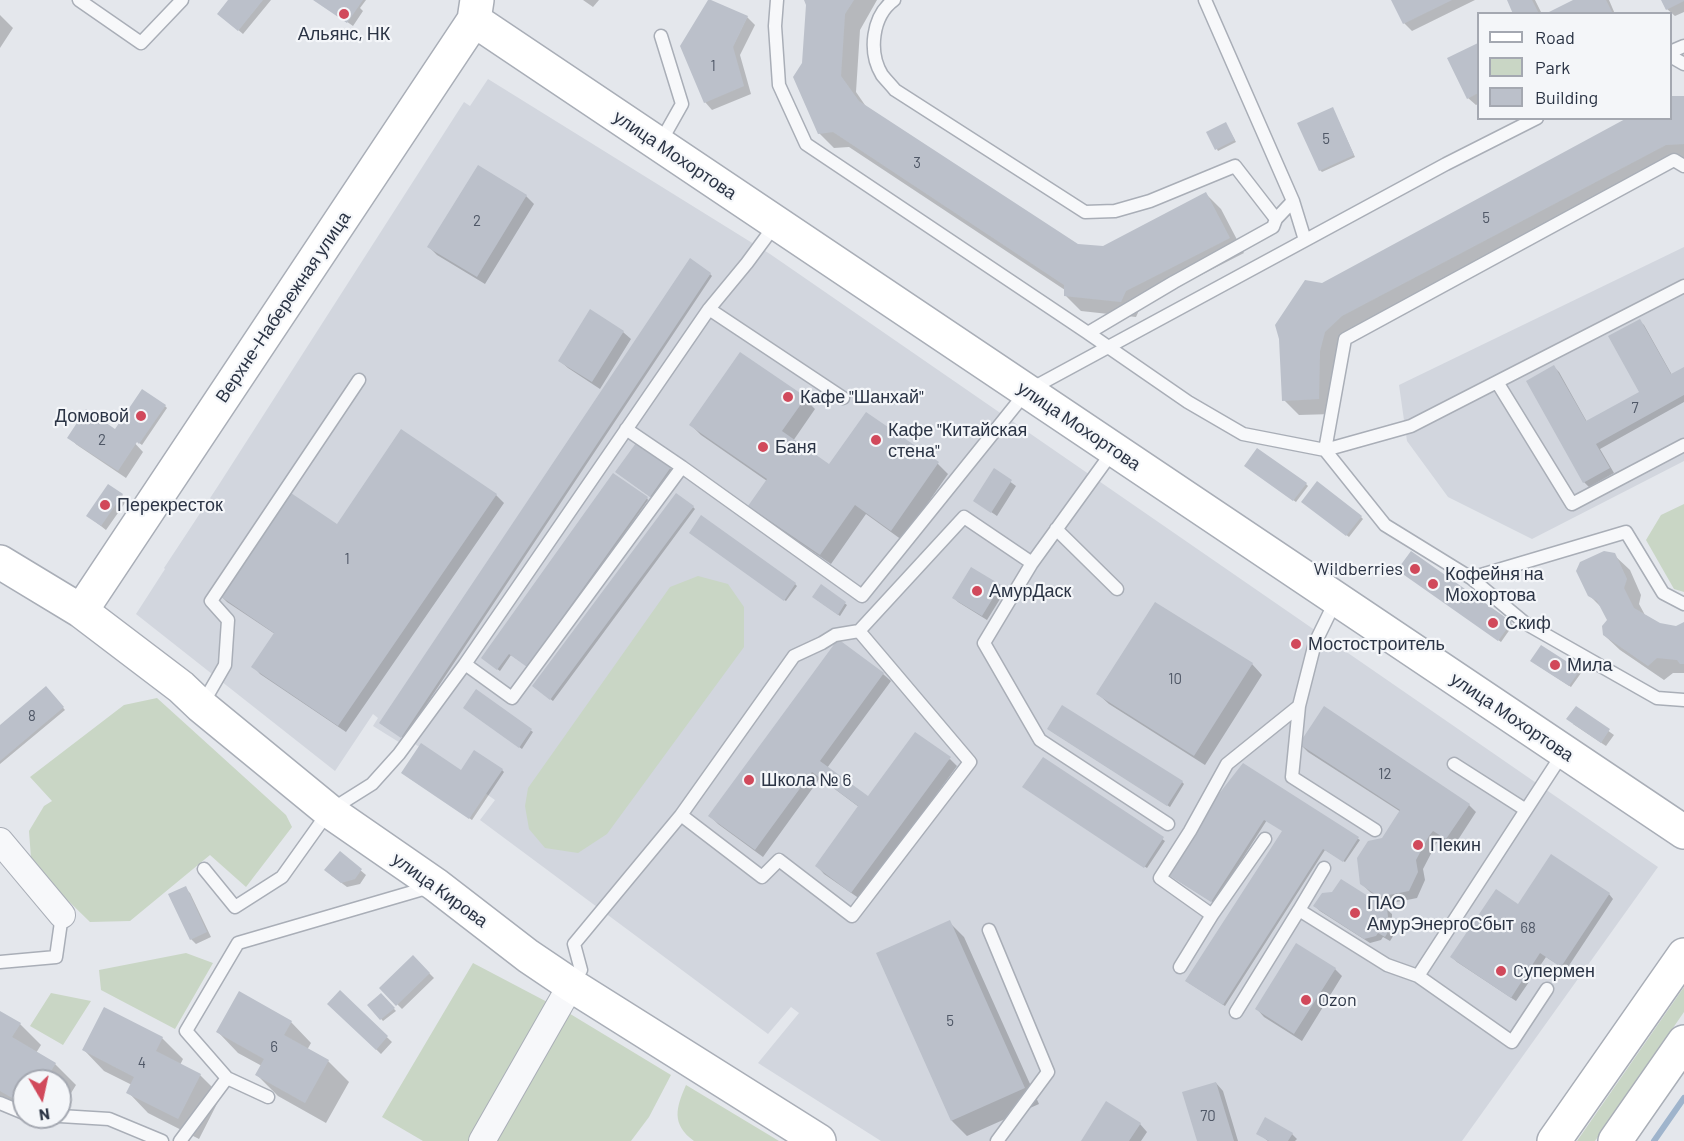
<!DOCTYPE html>
<html>
<head>
<meta charset="utf-8">
<style>
	body { margin:0 }
	#map { position:relative; width:1684px; height:1141px; overflow:hidden; background:#e4e7ec; font-family:Barlow,sans-serif }
	canvas { display:block }
	.legend { position:absolute; left:1477px; top:12px; width:195px; height:108px; box-sizing:border-box; background:#f4f6f9; border:2px solid #a4a8b1; margin:0; padding:8px 10px; list-style:none; font-size:18px; color:#2b3445 }
	.legend li { display:flex; align-items:center; gap:12px; height:30px }
	.legend b { width:30px; border:2px solid #a4a8b1 }
	.north { position:absolute; left:12px; top:1069px; width:60px; height:60px; box-sizing:border-box; background:#f4f6f9; border:2px solid #a4a8b1; border-radius:50%; rotate:171deg; font-size:16px; font-weight:700; line-height:24px; text-align:center; color:#2b3445 }
	.north::after { content:''; display:block; margin:auto; width:21px; height:27px; background:#d1495b; clip-path:polygon(50% 0,100% 100%,50% 72%,0 100%) }
</style>
</head>
<body>
<div id="map">
<canvas width="1684" height="1141"></canvas>
<ul class="legend">
<li><b style="height:8px;background:#fff"></b>Road</li>
<li><b style="height:16px;background:#c9d6c5"></b>Park</li>
<li><b style="height:16px;background:#bbc0ca"></b>Building</li>
</ul>
<div class="north">N</div>
</div>
<script>
const c = document.querySelector('canvas').getContext('2d');
c.lineJoin = 'round';
function paint(path, color) { c.fillStyle = color; c.fill(path, 'evenodd'); }
function strokePath(path, color, width, dash) { c.strokeStyle = color; c.lineWidth = width; c.lineCap = dash ? 'butt' : 'round'; c.setLineDash(dash || []); c.stroke(path); }
function label(font, color, halo, rows, align = 'center') {
  c.font = font + ' Barlow,sans-serif'; c.lineWidth = 4.5; c.setLineDash([]); c.textBaseline = 'middle'; c.strokeStyle = halo; c.fillStyle = color; for (const [text, x, y, turn = 0] of rows) {
    c.save(); c.translate(x, y); c.rotate((+turn || 0) * Math.PI / 180); c.textAlign = isNaN(turn) ? turn : align; if (halo) c.strokeText(text, 0, 0); c.fillText(text, 0, 0); c.restore();
  }
}
paint(new Path2D(`
	M488,79l282,175 888,613 -196,274h-581l-123,-78 41,-50 -8,-6 -23,27 -288,-214 15,-20 -80,-56 -5,5 -37,-23 5,-8 -5,-4 -38,57 -199,-157 29,-45 -1,-1 54,-82 246,-384 6,4z
	M1684,247v214l-152,78 -84,-42 -41,-56 -8,-56z`), '#d2d6de');
paint(new Path2D(`
	M1684,504v88l-10,-3 -28,-49 15,-25z
	M698,576l30,8 16,23v40l-137,187 -29,19 -33,-5 -16,-19 -4,-23 3,-18 142,-201z
	M157,698l129,117 6,12 -46,60 -36,-32 -80,66 -40,1 -40,-39 -19,-25 -2,-27 15,-25 8,-5 -22,-24 94,-72z
	M186,953l27,10 -38,66 -74,-39 -2,-20z
	M473,963l78,41 -76,137h-52l-41,-24z
	M1684,987v25l-89,129h-18z
	M51,993l40,8 -28,44 -33,-19z
	M567,1012l104,63 -22,42 -18,24h-138z
	M686,1085l93,56h-85c-23,-17 -18,-33 -8,-56z`), '#c9d6c5');
paint(new Path2D(`
	M230,0h41l-28,34 -19,-16z
	M316,0h50l-6,8 3,3 -10,15z
	M583,0h16l-6,7z
	M806,0h71l-17,30 -4,62 11,16 211,137 26,2 102,-53 15,15 23,44 -103,53 -5,11 -55,-6 -15,-15 -1,-6 -216,-143 -15,1 -15,-15 -15,-69 3,-59z
	M1393,0h82l-63,31 -8,-8z
	M1509,0h26l7,14h-27z
	M1576,0h33l6,14h-67z
	M1663,0h21v12l-9,4 -8,-7z
	M0,15l13,13 -13,20z
	M747,17l8,8 -15,30 11,39 -39,16 -7,-8z
	M1478,44v60l-2,1 -8,-7 -19,-39z
	M1684,98v61l-344,188 -7,67 -34,1 -15,-15 38,-116 348,-166z
	M1334,111l21,46 -33,15 -2,-2z
	M1227,126l9,16 -18,9 -10,-18z
	M479,167l47,29 8,8 -49,80 -48,-29 -8,-8z
	M710,274l2,2 -308,462 -21,-13z
	M1639,321l5,4 28,50 12,-6v33l-84,47 14,24 -25,14 -5,-5 -56,-101 26,-14 5,5 28,50 54,-30z
	M623,332l8,7 -31,50 -32,-21 -8,-7z
	M805,399l10,10 -22,32 37,25 37,-52 71,50 10,10 -46,66 -36,-26 -35,50 -71,-48 -10,-11 17,-24 -66,-46 -10,-10z
	M165,406l2,2 -25,37 -10,-7 -1,1 12,13 -17,26 -49,-33 -8,-7 55,-2z
	M670,468l5,5 -20,27 -33,-24z
	M1248,468l58,16 2,2 -12,16z
	M994,470l22,16 -19,30 -22,-15z
	M122,495l5,5 -21,30 -18,-14z
	M496,495l8,8 -158,229 -86,-58 -7,-8 22,-32 -48,-32 -8,-8 118,-68z
	M647,498l1,2 -118,168 -19,-13 -11,16 -15,-11z
	M1305,504l56,13 2,2 -14,18z
	M693,507l2,2 -142,192 -17,-13z
	M692,534l103,50 2,2 -11,15z
	M1614,555l16,15 11,25 -2,9 6,11 15,9 17,3 7,-4v50h-11l-9,7 -44,-30 -16,-15 4,-15 -6,-12 -12,-12z
	M971,569l30,17 4,5 -18,29 -29,-18 -4,-4z
	M1401,572l110,51 2,2 -12,17z
	M821,587l26,18 -7,11 -24,-17z
	M838,641l45,33 8,7 -64,87 41,30 82,-39 7,7 -97,133 -36,-25 -7,-8 42,-59 -39,-29 -57,79 -45,-33 -8,-8z
	M1534,663l45,8 2,2 -10,14z
	M1252,664l10,11 -57,90 -96,-61 -11,-10z
	M46,688l19,22 -65,54v-37z
	M476,691l57,41 -11,17 -55,-39z
	M1576,708l38,27 -8,11 -33,-22z
	M1051,731l131,51 2,2 -14,23z
	M1300,744l169,61 7,7 -22,34 -13,-9 -5,7 -13,25 2,11 -8,18 -30,6 -17,-12 -8,-8 21,-44 18,-28 -93,-60z
	M1043,759l122,82 -18,27 -121,-80z
	M1243,765l117,75 -15,22 -20,-12 -100,156 -36,-23 95,-152 -17,-11 -53,83 -40,-25z
	M502,770l2,2 -32,48 -67,-45z
	M340,853l26,22 -6,9 -13,3 -16,-12z
	M185,888l5,5 21,44 -15,7 -5,-5z
	M1609,894l4,5 -47,71 -20,-13 -30,44 -59,-39 -5,-5z
	M1315,906l71,3 6,5v9l-1,2 6,5 -7,11 -7,-4 -2,3 -11,3 -50,-32z
	M949,922l15,15 75,167 -72,32 -15,-15 -74,-167z
	M413,957l21,21 -32,31 -21,-21z
	M1335,969l7,7 -40,65 -38,-24 -7,-8z
	M340,992l52,50 -11,12 -52,-50z
	M381,995l15,16 -13,10 -14,-16z
	M0,1012l20,12 21,21 -5,8 19,11 21,21 -16,26v-30h-36v31l-24,-14z
	M291,1022l20,21 -4,7 21,11 21,21 -23,41 -48,-27 -21,-21 5,-9 -24,-13 -20,-21z
	M162,1038l21,21 -3,6 20,10 21,21 -22,43 -51,-26 -20,-21 4,-7 -28,-14 -20,-21z
	M1216,1083l7,8 15,50h-40z
	M32,1117h25l-7,11z
	M1140,1124l7,8 -6,9h-59z
	M1258,1133l34,1 5,5 -2,2h-27z`), '#0003');
strokePath(new Path2D(`
	M1654,1141l30,-43`), '#9fb4cc', 6);
paint(new Path2D(`
	M228,0h35l-25,31 -21,-17z
	M313,0h50l-16,23z
	M708,0h3l37,16 -15,31 11,39 -40,17 -24,-57z
	M804,0h50l-9,14 -4,62 18,25 219,143 25,2 103,-54 24,46 -104,53 -5,11 -57,-6v-11l-231,-153 -15,2 -25,-57 9,-14 4,-58z
	M1391,0h61l-49,24z
	M1507,0h25l7,14h-26z
	M1573,0h33l7,14h-68z
	M1661,0h23v1l-18,9z
	M1478,43v50l-11,6 -20,-41z
	M1670,96h14v48l-18,1 -324,171 -17,16 -5,19 -1,48 -37,2 -3,-62 -4,-14 30,-45 17,3 305,-165h43z
	M1333,107l21,48 -35,16 -22,-48z
	M1226,122l9,18 -20,10 -9,-18z
	M478,165l49,30 -50,82 -50,-30z
	M690,258l21,15 -310,465 -22,-15z
	M590,309l34,22 -32,51 -34,-21z
	M1640,319l31,55 13,-7v28l-88,49 14,24 -27,15 -57,-102 28,-16 32,56 53,-29 -31,-56z
	M740,352l66,45 -24,34 47,33 37,-52 73,50 -48,69 -36,-26 -35,50 -72,-49 19,-27 -78,-54z
	M142,389l24,16 -27,39 -2,-2 -19,29 -51,-33 19,-29 29,20z
	M401,429l96,65 -159,232 -87,-59 23,-34 -57,-39 71,-103 49,33z
	M636,443l35,24 -21,30 -35,-25z
	M1257,448l50,35 -14,18 -49,-35z
	M994,468l18,12 -21,33 -18,-12z
	M613,473l35,24 -121,170 -18,-13 -12,16 -16,-12z
	M1317,481l45,35 -16,20 -45,-34z
	M108,484l15,10 -22,32 -15,-10z
	M676,493l18,13 -144,194 -18,-14z
	M701,515l95,68 -12,18 -95,-68z
	M1411,551l101,71 -14,19 -101,-71z
	M1604,551l11,2 12,26 -3,9 10,20 26,15 16,3 8,-4v42h-4l-3,-4 -20,-2 -9,8 -45,-31 -1,-9 5,-6 -10,-19 -9,-5 -12,-25 4,-9z
	M971,567l30,18 -19,31 -30,-18z
	M821,584l25,18 -8,13 -26,-18z
	M1155,602l98,61 -59,93 -98,-62z
	M838,639l46,34 -64,88 48,35 47,-64 36,25 -100,136 -36,-27 43,-60 -46,-34 -57,78 -47,-34z
	M1541,645l39,25 -11,16 -39,-25z
	M46,686l18,21 -64,54v-36z
	M476,689l56,40 -13,19 -56,-40z
	M1062,705l121,76 -16,25 -120,-77z
	M1324,706l146,98 -24,35 -13,-8 -4,5 -13,24 2,12 -9,19 -30,6 -19,-13 -3,-26 11,-17 14,-3 18,-28 -101,-66z
	M1576,706l34,23 -9,14 -35,-24z
	M421,743l40,27 13,-20 29,19 -34,50 -68,-46z
	M1043,757l121,80 -20,31 -122,-81z
	M1243,763l116,74 -16,25 -20,-13 -100,156 -38,-24 97,-150 -18,-11 -53,82 -41,-26 20,-45z
	M340,851l22,18 -7,10 -14,4 -17,-13z
	M1551,854l59,39 -49,74 -21,-14 -29,45 -61,-41 46,-68 22,15z
	M1341,879l46,29 1,9 -2,3 7,4 -8,13 -7,-4 -2,3 -12,3 -51,-33 9,-13 10,-1z
	M186,886l21,46 -17,8 -22,-46z
	M950,920l75,168 -74,33 -75,-168z
	M1296,943l40,25 -42,66 -39,-25z
	M413,955l17,18 -34,33 -17,-18z
	M340,990l48,46 -12,14 -49,-46z
	M239,991l53,30 -8,14 45,25 -24,43 -50,-28 9,-16 -48,-27z
	M381,993l14,15 -15,12 -13,-15z
	M104,1007l59,30 -7,14 45,23 -23,45 -52,-26 8,-16 -52,-27z
	M0,1011l21,12 -9,14 44,26 -11,18h-21v24l-24,-14z
	M1216,1082l18,59h-37l-15,-49z
	M1106,1101l35,22 -12,18h-48z
	M1265,1117l28,16 -5,8h-19l-13,-7z`), '#bbc0ca');
const lane = new Path2D(`
	M79,0l62,43 41,-43
	M777,0l-2,26 4,59 27,59 282,189
	M894,0c-22,16 -26,52 -12,75 4,5 9,10 13,15l190,122 30,-1 35,-10 85,-35 41,53
	M1205,0l88,201 -17,18 -3,8 -99,55 -86,51 100,69 55,32 82,16 60,75 86,53 54,45 132,75 27,2
	M1670,52l14,-6
	M1670,56l14,8
	M660,143l22,-39 -21,-68
	M1684,166l-10,-6 -329,179 -20,111 86,-24 273,-140
	M1293,201l12,39
	M775,225l-28,38 -38,46 134,89
	M1497,382l75,122 112,-59
	M626,429l56,38 -170,231 -47,-34 244,-355
	M682,467l180,129 165,-205 419,-227 91,-46
	M1056,529l61,60
	M1032,563l-48,80 56,97 128,84
	M1471,578l155,-46 37,61 21,11
	M202,705l23,-40 3,-45 -17,-19 148,-221
	M1299,706l-7,71 83,53
	M1454,764l72,46
	M681,815l113,-159 28,-13 13,-8 24,-4
	M1265,839l-53,76 -52,-37 30,-47 37,-67 72,-58 16,-63 21,-43
	M1324,868l-25,42 88,55 31,11
	M204,869l31,38 47,-30 47,-66 43,-27 27,-30 66,-90
	M989,930l59,142 -51,69
	M0,962l56,-5 6,-42
	M1180,967l32,-52
	M572,984l9,-14 -7,-26 107,-129 81,62 17,-17 73,56 118,-154 -111,-131 105,-114 68,46 81,-112
	M1547,989l-35,53 -94,-66 145,-223
	M1236,1012l63,-102
	M227,1078l41,19
	M0,1103l24,10
	M60,1116l49,3 53,22
	M180,1141l47,-63 -41,-47 52,-88 192,-56`);
const street = new Path2D(`
	M0,841l62,74
	M482,1141l89,-156`);
const secondary = new Path2D(`
	M474,20l1210,812
	M0,562l81,49 100,76 20,19 128,105 107,74 92,71 43,29 248,156
	M81,611l393,-591 3,-20
	M1554,1141l130,-186
	M1615,1141l69,-99`);
strokePath(lane, '#a9aeb7', 15);
strokePath(street, '#a9aeb7', 28);
strokePath(secondary, '#a9aeb7', 36);
strokePath(lane, '#f7f8fa', 12);
strokePath(street, '#f7f8fa', 26);
strokePath(secondary, '#fff', 33);
for (const [x, y, r, color] of [
	[344,14,6,"#d1495b"],
	[788,397,6,"#d1495b"],
	[141,416,6,"#d1495b"],
	[876,440,6,"#d1495b"],
	[763,447,6,"#d1495b"],
	[105,505,6,"#d1495b"],
	[1415,569,6,"#d1495b"],
	[1433,584,6,"#d1495b"],
	[977,591,6,"#d1495b"],
	[1493,623,6,"#d1495b"],
	[1296,644,6,"#d1495b"],
	[1555,665,6,"#d1495b"],
	[749,780,6,"#d1495b"],
	[1418,845,6,"#d1495b"],
	[1355,913,6,"#d1495b"],
	[1501,971,6,"#d1495b"],
	[1306,1000,6,"#d1495b"]
]) { const dot = new Path2D(); dot.arc(x, y, r, 0, 2 * Math.PI); c.fillStyle = color; c.fill(dot); strokePath(dot, '#f4f6f9', 2); }
label('15px', '#4f5766', null, [
	["1",713,66],
	["5",1326,139],
	["3",917,163],
	["5",1486,218],
	["2",477,221],
	["7",1635,408],
	["2",102,440],
	["1",347,559],
	["10",1175,679],
	["8",32,716],
	["12",1385,774],
	["68",1528,928],
	["5",950,1021],
	["6",274,1047],
	["4",142,1063],
	["70",1208,1116]
]);
label('18px', '#2b3445', '#f4f6f9', [
	["Альянс, НК",344,34,"center"],
	["Кафе \"Шанхай\"",800,397],
	["Домовой",129,416,"right"],
	["Кафе \"Китайская",888,430],
	["стена\"",888,451],
	["Баня",775,447],
	["Перекресток",117,505],
	["Wildberries",1403,569,"right"],
	["Кофейня на",1445,574],
	["Мохортова",1445,595],
	["АмурДаск",989,591],
	["Скиф",1505,623],
	["Мостостроитель",1308,644],
	["Мила",1567,665],
	["Школа № 6",761,780],
	["Пекин",1430,845],
	["ПАО",1367,903],
	["АмурЭнергоСбыт",1367,924],
	["Cупермен",1513,971],
	["Ozon",1318,1000]
], 'left');
label('18px', '#2b3445', '#f4f6f9', [
	["улица Мохортова",675,155,34],
	["Верхне-Набережная улица",283,307,-56],
	["улица Мохортова",1079,426,34],
	["улица Мохортова",1512,717,34],
	["улица Кирова",440,890,36]
]);
</script>
</body>
</html>
